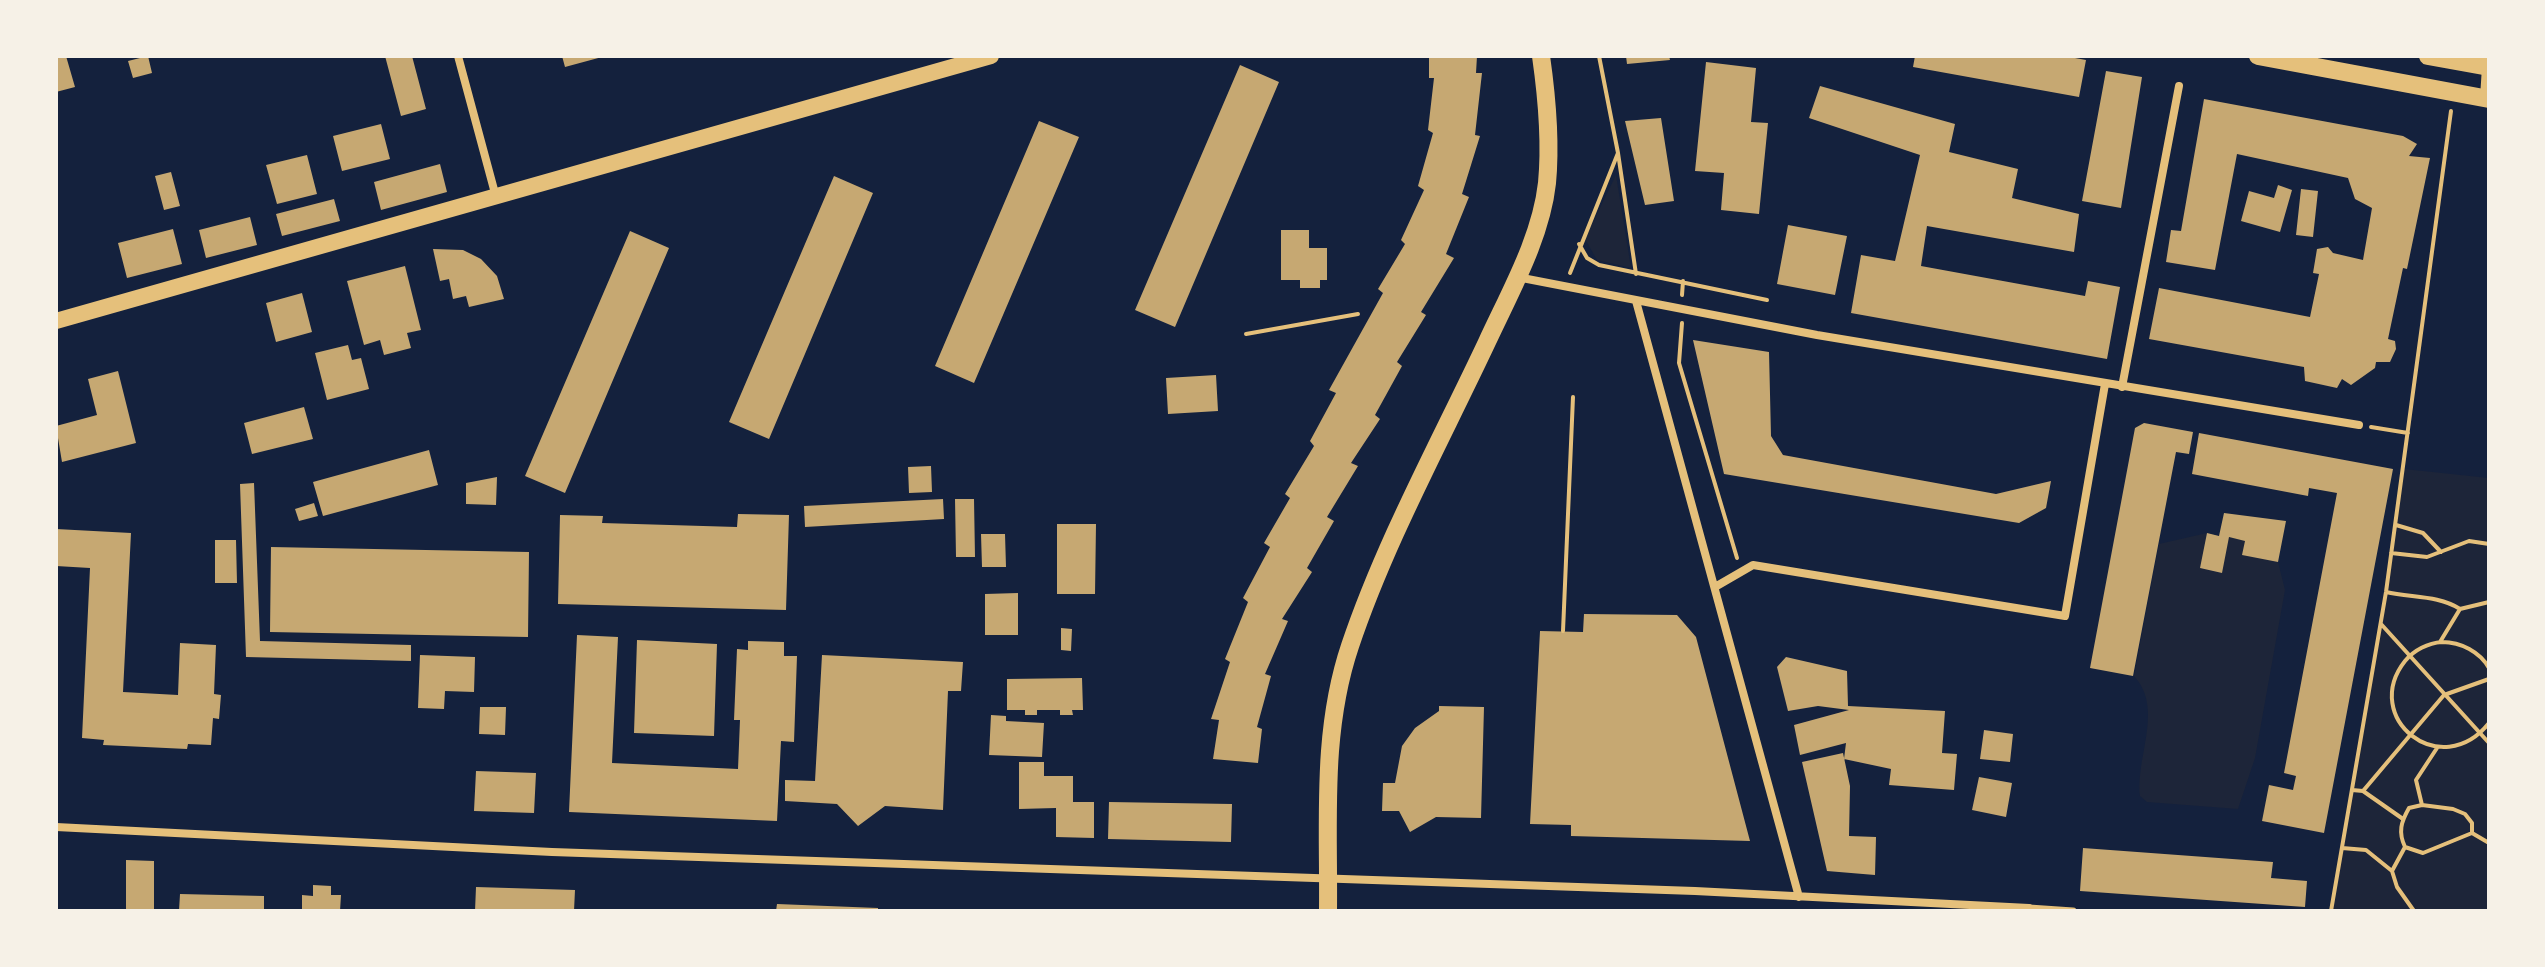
<!DOCTYPE html>
<html>
<head>
<meta charset="utf-8">
<style>
	body { margin:0 }
	#map { position:relative; width:2545px; height:967px; overflow:hidden; background:#14213d; font-family:Spectral,serif }
	canvas { display:block }
	.frame { position:absolute; inset:0; border:58px solid #f6f1e7; pointer-events:none }
</style>
</head>
<body>
<div id="map">
<canvas width="2545" height="967"></canvas>
<div class="frame"></div>
</div>
<script>
const c = document.querySelector('canvas').getContext('2d');
c.lineJoin = 'round';
function paint(path, color) { c.fillStyle = color; c.fill(path, 'evenodd'); }
function strokePath(path, color, width, dash) { c.strokeStyle = color; c.lineWidth = width; c.lineCap = dash ? 'butt' : 'round'; c.setLineDash(dash || []); c.stroke(path); }
paint(new Path2D(`
	M1616,175l15,93 -34,-8 -12,-21z
	M2404,469l85,9v433h-158z
	M2207,533l-7,35 21,5 8,-36 16,4 -2,14 35,7 7,28 -30,168 -17,51 -91,-7 -7,-6c-4,-41 24,-87 -6,-120l25,-132z`), '#1d2539');
paint(new Path2D(`
	M56,56h10l9,31 -19,5z
	M148,56l4,17 -19,5 -5,-17z
	M385,56h27l14,53 -25,7z
	M562,56h40v1l-37,10z
	M1429,56h48l-1,17h6l-7,62 5,1 -18,58 7,3 -23,57 8,4 -33,54 5,3 -29,47 5,4 -27,49 5,4 -29,44 7,3 -31,51 7,4 -27,47 5,4 -30,47 6,2 -23,53 6,2 -14,51 5,2 -4,34 -45,-4 6,-39 -8,-1 19,-57 -5,-3 23,-57 -5,-4 27,-51 -6,-4 26,-45 -5,-4 29,-48 -4,-5 26,-48 -7,-3 54,-97 -5,-4 27,-45 -4,-4 23,-50 -6,-4 15,-53 -5,-3 6,-52h-5z
	M1626,56h43l1,4 -43,4z
	M1915,56h149l22,4 -7,37 -166,-30z
	M1706,62l50,6 -5,54 17,1 -9,91 -38,-4 3,-37 -29,-2z
	M1240,65l39,17 -104,245 -40,-17z
	M2106,71l36,6 -21,131 -39,-7z
	M1820,86l135,38 -6,28 69,17 -6,29 67,16 -5,38 -147,-26 -6,40 164,30 3,-15 32,6 -13,72 -256,-46 10,-58 34,6 25,-106 -111,-37z
	M2204,99l199,37 14,8 -8,12 21,2 -23,111 -4,-1 -15,71 7,2 1,8 -6,13h-14l-1,6 -24,17 -9,-6 -5,9 -32,-7 -1,-14 -155,-28 10,-51 151,29 9,-43 -6,-1 4,-24 11,-2 5,6 30,7 9,-52 -17,-9 -7,-21 -111,-24 -22,116 -49,-8 5,-32 10,1z
	M1661,118l13,83 -29,4 -20,-84z
	M1039,121l40,16 -105,246 -39,-17z
	M381,124l9,35 -48,12 -9,-35z
	M307,155l10,39 -40,10 -11,-39z
	M440,164l7,28 -66,18 -7,-28z
	M171,172l9,34 -16,4 -9,-34z
	M834,176l39,17 -104,246 -40,-17z
	M2278,185l14,5 -12,42 -39,-11 8,-30 25,7z
	M2301,189l17,2 -5,46 -17,-2z
	M334,199l6,22 -58,15 -6,-22z
	M250,217l7,28 -51,13 -7,-28z
	M1788,225l59,11 -12,59 -58,-11z
	M173,229l9,35 -55,14 -9,-35z
	M1281,230h28v18h18v32h-7v8h-20v-8h-19z
	M630,231l39,17 -104,245 -40,-17z
	M433,249l30,1 18,9 16,17 7,23 -35,8 -3,-11 -13,3 -4,-20 -9,2z
	M405,266l16,64 -14,3 4,15 -27,7 -4,-15 -16,5 -17,-64z
	M302,293l10,39 -36,10 -10,-39z
	M1693,340l76,12 2,84 12,19 213,39 55,-13 -5,27 -27,15 -295,-49z
	M348,345l4,15 9,-2 8,31 -42,11 -12,-47z
	M118,371l18,72 -74,19 -6,-36 41,-11 -9,-36z
	M1216,375l2,36 -50,3 -2,-36z
	M304,407l9,32 -61,15 -8,-31z
	M2144,423l49,9 -4,22 -13,-2 -43,224 -43,-8 45,-240z
	M2199,433l194,36 -69,364 -62,-12 7,-36 24,5 3,-14 -12,-3 53,-280 -28,-5 -1,8 -116,-22z
	M429,450l9,35 -115,31 -10,-34z
	M931,466l1,26 -23,1 -1,-26z
	M497,477l-1,28 -30,-1v-21z
	M254,483l6,158 151,4v16l-165,-4 -6,-173z
	M943,499l1,20 -139,8 -1,-21z
	M955,499h19l1,58h-19z
	M314,503l4,13 -19,5 -4,-12z
	M2224,513l62,8 -8,41 -36,-7 3,-14 -16,-4 -7,36 -22,-5 7,-35 12,3z
	M738,514l51,1 -3,95 -228,-6 2,-89 43,1 -1,7 135,4z
	M1057,524h39l-1,70h-38z
	M56,529l75,4 -8,159 55,3 2,-52 36,2 -2,49 7,1 -2,24 -6,-1 -2,27 -23,-1 -1,5 -84,-4 1,-5 -22,-2 8,-170 -34,-2z
	M981,534h24l1,33h-24z
	M215,540h21l1,43h-22z
	M271,547l258,5 -1,85 -258,-5z
	M1018,593v42h-33v-41z
	M1584,614l93,1 19,22 54,204 -179,-5v-11l-41,-1 10,-193 43,1z
	M1061,628l11,1 -1,22 -10,-1z
	M577,635l41,2 -6,126 126,6 2,-49h-6l3,-71 11,1v-9l36,1v14h13l-3,86 -13,-1 -4,80 -208,-9z
	M637,640l80,4 -3,92 -80,-3z
	M420,655l55,2 -1,35 -29,-1 -1,18 -26,-1z
	M822,655l141,7 -2,29h-13l-5,119 -58,-4 -27,20 -21,-22 -52,-3v-21l30,1z
	M1786,657l61,14 1,35 97,5 -3,42 15,1 -3,36 -65,-5 2,-16 -47,-10 2,-16 -46,12 -6,-30 55,-15 -31,-4 -30,5 -11,-44z
	M1082,678l1,32h-11l1,5h-13v-5h-23v5h-12v-5h-18v-31z
	M1439,706l45,1 -3,111 -45,-1 -26,15 -11,-21h-17l1,-28h12l7,-37 13,-18 24,-17z
	M480,707h26l-1,28 -26,-1z
	M991,715l15,1v5l38,2 -2,34 -53,-2z
	M1984,730l29,4 -3,28 -30,-3z
	M1843,753l7,33 -1,50 27,1 -1,38 -48,-4 -25,-109z
	M1019,762h25v14h29v26h21v36l-38,-1v-29l-37,1z
	M476,771l60,2 -2,40 -60,-2z
	M1979,777l33,6 -6,34 -34,-7z
	M1109,802l123,2 -1,38 -123,-3z
	M2083,848l190,14 -2,16 36,3 -2,26 -225,-16z
	M126,860l28,1v50h-28z
	M313,885l18,1v9h10l-1,16h-38v-16l11,1z
	M476,887l99,3 -1,21h-99z
	M180,894l84,2v15h-85z
	M777,904l101,4v3h-102z`), '#c6a872');
strokePath(new Path2D(`
	M1599,56l19,97
	M1579,244l8,14 12,7 168,35
	M1570,273l48,-120 18,121
	M1682,295l1,-14
	M1682,323l-3,40 58,195
	M1246,334l112,-20
	M2371,427l37,6
	M2396,525l27,8 18,19
	M2391,553l36,4 42,-16 20,3
	M2386,592c25,6 52,3 74,17l29,-7
	M2381,624l108,119
	M1563,631l10,-234
	M2440,642l20,-33
	M2489,668c-9,-16 -28,-26 -47,-26 -14,1 -28,8 -37,19 -45,57 36,122 84,62
	M2352,790l11,1 81,-96 45,-16
	M2363,791l40,28
	M2422,805l31,4 12,5 7,9v10l-49,20 -18,-6c-7,-15 -4,-25 4,-39z
	M2422,805l-6,-25 21,-32
	M2472,833l17,10
	M2405,847l-13,24 5,16 17,24
	M2342,848l24,2 26,21
	M2331,911l55,-319 65,-481`), '#e5c07b', 4);
strokePath(new Path2D(`
	M2029,908l44,3`), '#e5c07b', 7);
strokePath(new Path2D(`
	M458,56l38,141
	M1517,277l300,58 542,90
	M1636,301l163,596
	M2122,387l57,-301
	M1715,587l38,-22 312,51 40,-232
	M56,827l496,25 1143,39 334,17`), '#e5c07b', 8);
strokePath(new Path2D(`
	M2487,98l2,-31`), '#e5c07b', 14);
strokePath(new Path2D(`
	M56,321l935,-265`), '#e5c07b', 16);
strokePath(new Path2D(`
	M2258,56l231,43
	M2428,56l61,11
	M1328,911c1,-89 -7,-179 22,-265 35,-104 90,-204 137,-304 23,-50 54,-104 60,-159 4,-42 0,-85 -6,-127`), '#e5c07b', 18);
</script>
</body>
</html>
